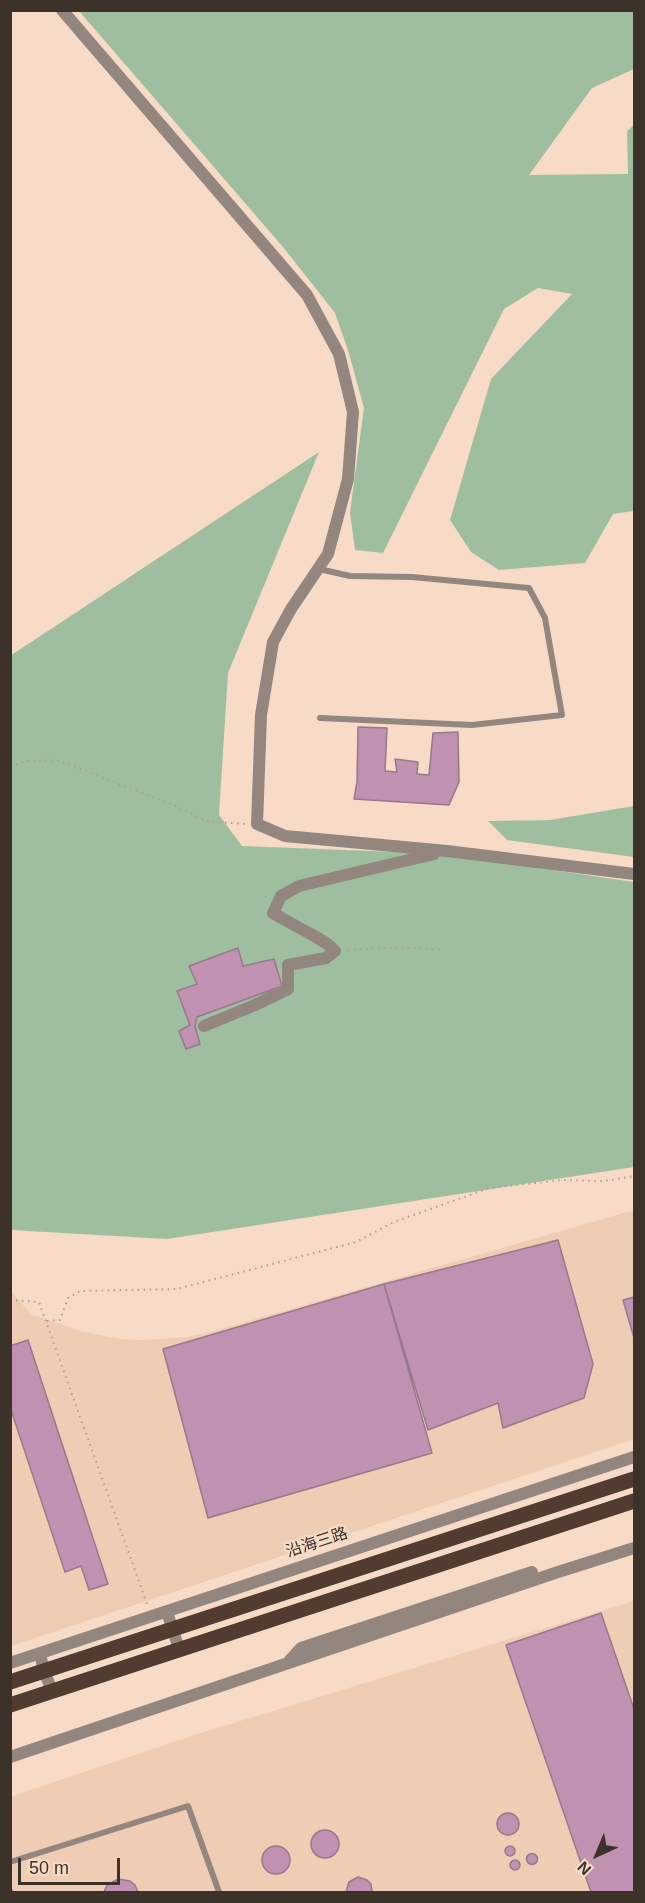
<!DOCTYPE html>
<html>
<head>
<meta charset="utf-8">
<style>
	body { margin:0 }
	#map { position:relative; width:645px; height:1903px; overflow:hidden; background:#f7dbc7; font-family:Helvetica,sans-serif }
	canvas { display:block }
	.frame { position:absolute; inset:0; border:12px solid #3d322a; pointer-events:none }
	.north { position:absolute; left:567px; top:1825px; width:60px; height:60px; -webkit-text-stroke:4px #f7dbc7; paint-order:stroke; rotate:224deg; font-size:16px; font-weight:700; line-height:24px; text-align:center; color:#3d322a }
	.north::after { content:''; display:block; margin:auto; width:21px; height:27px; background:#3d322a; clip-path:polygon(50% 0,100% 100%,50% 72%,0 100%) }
	.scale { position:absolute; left:18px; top:1858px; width:102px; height:27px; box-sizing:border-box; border:3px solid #3d322a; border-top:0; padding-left:8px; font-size:18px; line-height:21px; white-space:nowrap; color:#3d322a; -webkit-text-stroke:4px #f7dbc7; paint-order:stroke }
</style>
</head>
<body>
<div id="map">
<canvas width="645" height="1903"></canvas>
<div class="frame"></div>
<div class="north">N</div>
<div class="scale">50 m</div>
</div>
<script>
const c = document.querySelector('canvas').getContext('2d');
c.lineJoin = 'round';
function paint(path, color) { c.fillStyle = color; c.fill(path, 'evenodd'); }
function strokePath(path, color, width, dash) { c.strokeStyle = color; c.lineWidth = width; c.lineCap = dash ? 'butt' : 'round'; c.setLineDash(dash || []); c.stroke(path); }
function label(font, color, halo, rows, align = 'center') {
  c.font = font + ' Helvetica,"Noto Sans TC",sans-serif'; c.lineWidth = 4.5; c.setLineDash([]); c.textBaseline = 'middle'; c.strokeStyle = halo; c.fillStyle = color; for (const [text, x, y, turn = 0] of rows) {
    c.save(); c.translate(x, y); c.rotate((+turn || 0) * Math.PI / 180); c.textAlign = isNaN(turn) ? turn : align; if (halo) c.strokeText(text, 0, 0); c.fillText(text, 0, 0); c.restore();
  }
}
paint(new Path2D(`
	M634,1210v229l-623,207 -1,-356 21,24 52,18 38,7 22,1 43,-3 21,-4z
	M634,1601v291h-623l-1,-95 181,-61z`), '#efcdb4');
paint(new Path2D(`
	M79,11h555v58l-42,19 -63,87 99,-1 -1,-43 7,-6v386l-21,3 -28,49 -86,7 -28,-18 -21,-32 41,-141 81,-85 -34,-6 -34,21 -121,244 -28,-3 -5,-38 14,-104 -16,-58 -13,-37 -52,-66z
	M319,452l-91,221 -9,142 23,31 156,6 67,5 169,25v285l-467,72 -156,-9 -1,-574z
	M634,806v51l-127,-17 -19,-19 62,-1z`), '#9fbea0');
const building = new Path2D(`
	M358,727l29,1 -2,43 12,1 -2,-13 23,3 -1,12 12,1 4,-42 25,-1 1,50 -10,23 -95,-6 3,-17z
	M238,948l5,18 31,-7 8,27 -85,31 -2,9 5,18 -14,5 -7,-18 11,-6 -13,-34 20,-7 -8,-18z
	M558,1240l35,124 -9,34 -81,30 -5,-25 -70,27 -44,-146z
	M384,1284l48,169 -224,65 -45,-169z
	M634,1297v41l-11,-38z
	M28,1340l80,244 -19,6 -8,-24 -16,6 -55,-165v-61z
	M601,1613l33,96v183h-43l-85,-247z
	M497 1824a11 11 0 1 1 22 0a11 11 0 1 1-22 0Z
	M311 1844a14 14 0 1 1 28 0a14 14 0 1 1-28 0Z
	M262 1860a14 14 0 1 1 28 0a14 14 0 1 1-28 0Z
	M505 1851a5 5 0 1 1 10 0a5 5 0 1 1-10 0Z
	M526.5 1859a5.5 5.5 0 1 1 11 0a5.5 5.5 0 1 1-11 0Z
	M510 1865a5 5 0 1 1 10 0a5 5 0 1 1-10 0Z
	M358,1877l9,3 4,4 1,8h-26l3,-10z
	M118,1879l12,2 5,4 3,7h-34l3,-7z`);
paint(building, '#c191b1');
strokePath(building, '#957a8b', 1.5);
strokePath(new Path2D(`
	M10,766l17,-5 30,-1 121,47 28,14 39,3
	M348,950l52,-3 44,3
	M10,1300l29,2 108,302
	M47,1321l13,-1 8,-22 12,-7 97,-2 179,-47 38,-20 95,-34 74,-8 42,1 29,-5`), '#b39d8e', 2, [1.5, 4.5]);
strokePath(new Path2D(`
	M319,569l31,7 62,1 117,11 16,30 17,97 -90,10 -152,-7
	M10,1862l178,-56 31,86
	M10,1891l1,1`), '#93867f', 6);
strokePath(new Path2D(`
	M62,10l245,285 32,59 14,58 -5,67 -20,75 -37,55 -18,33 -12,73 -4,109 28,12 162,15 187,23
	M204,1026l51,-21 33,-16v-24l38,-7 9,-7c-8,-11 -47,-28 -62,-38l8,-17 18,-10 135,-32
	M167,1612l12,37
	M40,1654l4,17 8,20
	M290,1660l11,-12 231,-76
	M10,1663l624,-206
	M10,1757l545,-184 79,-25`), '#93867f', 12);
strokePath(new Path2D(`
	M10,1682l624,-203
	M10,1705l624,-204`), '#523c32', 15);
label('16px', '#3d322a', '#f7dbc7', [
	["沿海三路",317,1543,-18]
]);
</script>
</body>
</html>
